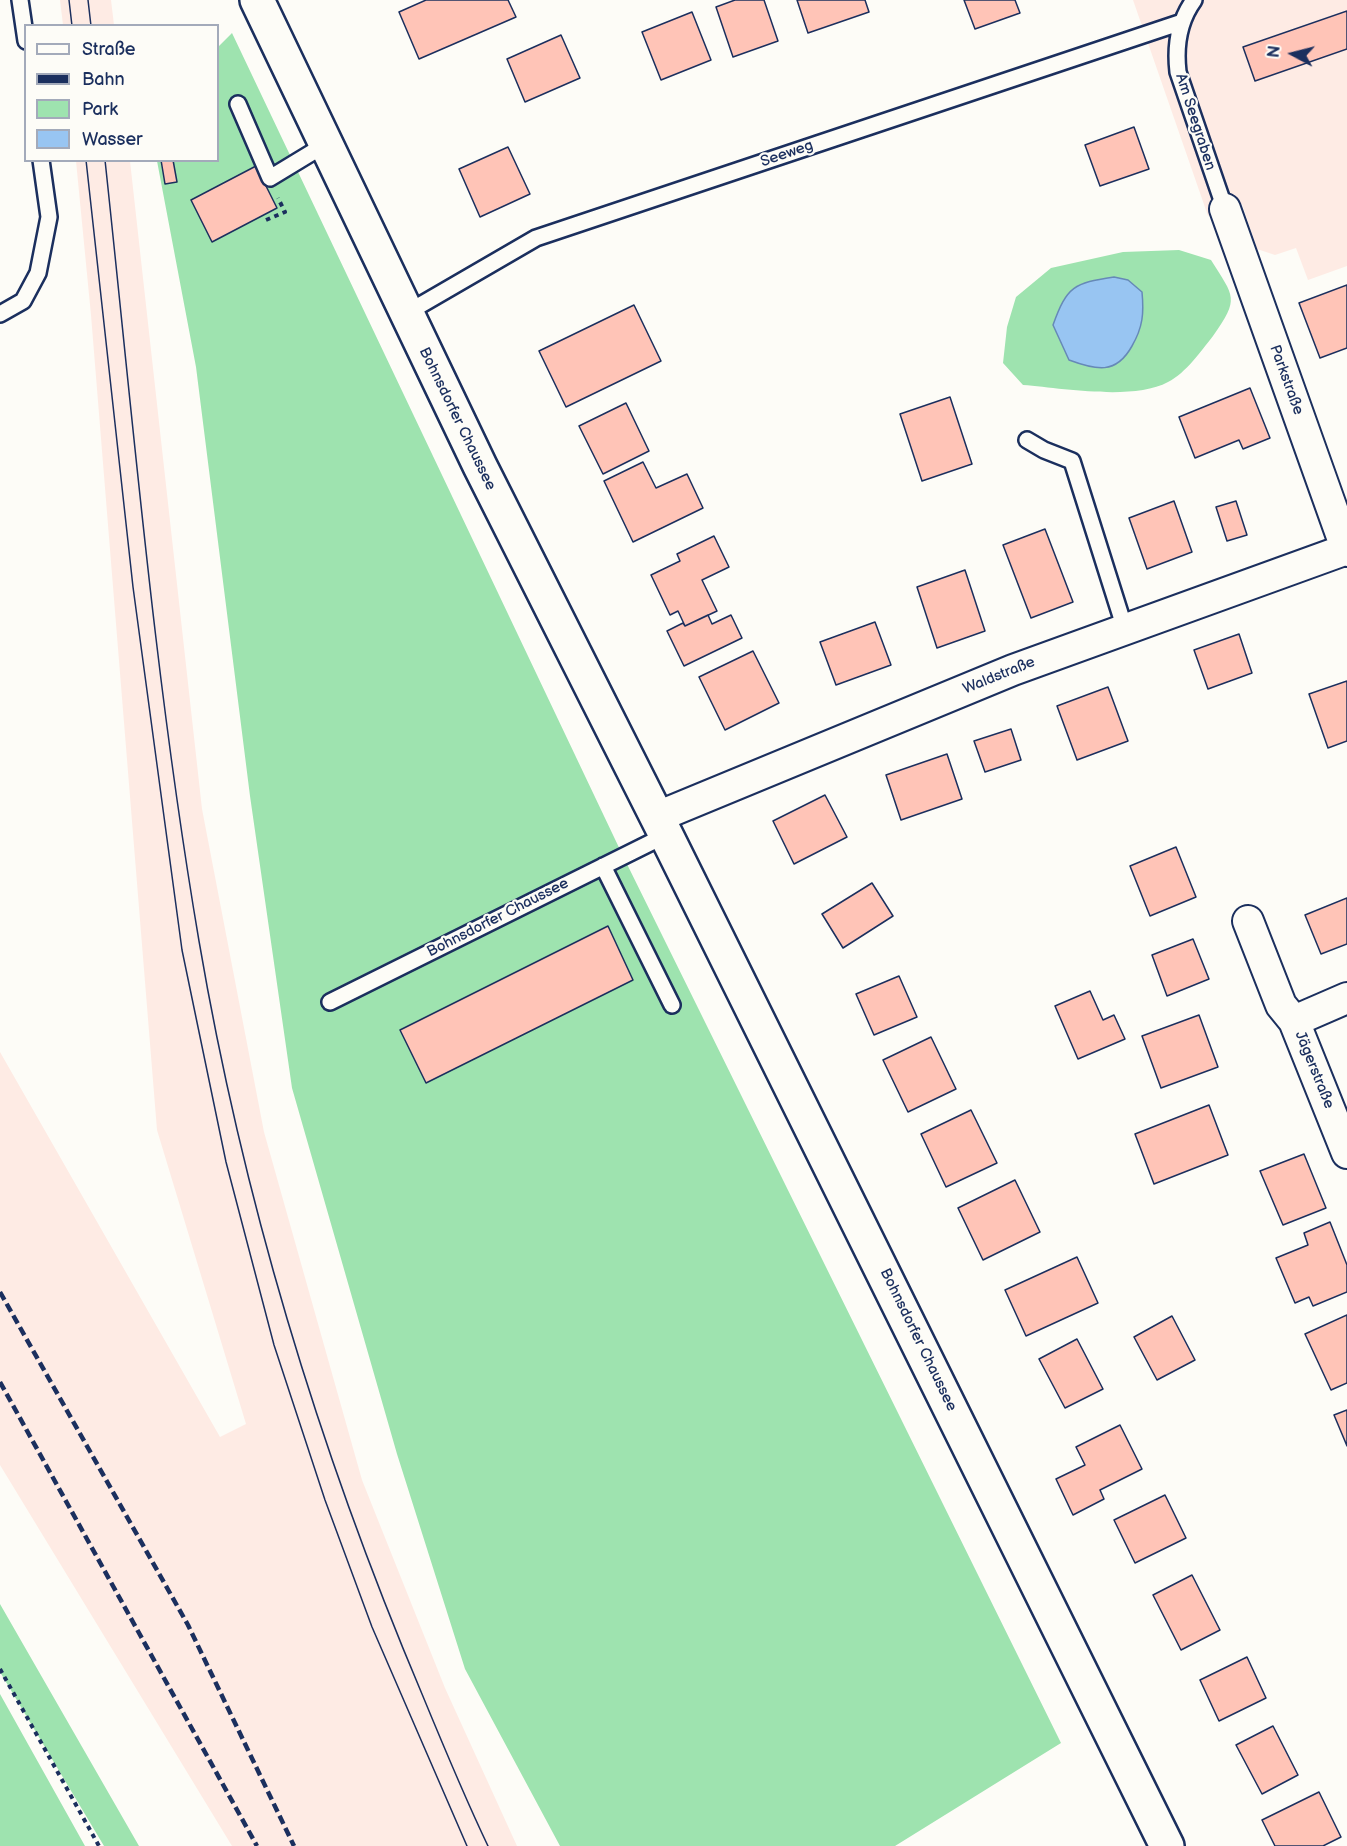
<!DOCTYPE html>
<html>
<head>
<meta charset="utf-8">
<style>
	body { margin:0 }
	#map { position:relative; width:1347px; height:1846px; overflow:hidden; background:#fdfcf7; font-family:"Balsamiq Sans",sans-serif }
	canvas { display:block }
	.legend { position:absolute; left:24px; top:24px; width:195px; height:138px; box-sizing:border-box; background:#fdfcf7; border:2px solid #a3aaba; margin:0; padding:8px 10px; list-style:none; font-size:18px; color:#1b2f5e }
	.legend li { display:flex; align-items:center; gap:12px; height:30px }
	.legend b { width:30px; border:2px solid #a3aaba }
	.north { position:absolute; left:1263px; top:24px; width:60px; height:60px; -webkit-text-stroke:4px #fdfcf7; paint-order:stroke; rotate:277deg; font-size:16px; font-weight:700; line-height:24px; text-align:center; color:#1b2f5e }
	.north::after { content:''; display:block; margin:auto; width:21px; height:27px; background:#1b2f5e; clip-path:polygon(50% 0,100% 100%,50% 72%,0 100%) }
</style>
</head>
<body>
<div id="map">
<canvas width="1347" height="1846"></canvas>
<ul class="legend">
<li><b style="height:8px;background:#fdfcf7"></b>Straße</li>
<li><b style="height:8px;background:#1b2f5e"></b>Bahn</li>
<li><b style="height:16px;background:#9ee3af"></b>Park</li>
<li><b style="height:16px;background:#98c5f2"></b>Wasser</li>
</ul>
<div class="north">N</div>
</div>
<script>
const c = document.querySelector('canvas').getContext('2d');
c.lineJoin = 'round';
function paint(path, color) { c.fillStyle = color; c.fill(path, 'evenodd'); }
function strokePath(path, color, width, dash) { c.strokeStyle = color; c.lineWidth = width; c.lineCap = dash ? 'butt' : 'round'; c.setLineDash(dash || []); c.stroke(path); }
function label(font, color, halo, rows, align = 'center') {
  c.font = font + ' "Balsamiq Sans",sans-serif'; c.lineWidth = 4.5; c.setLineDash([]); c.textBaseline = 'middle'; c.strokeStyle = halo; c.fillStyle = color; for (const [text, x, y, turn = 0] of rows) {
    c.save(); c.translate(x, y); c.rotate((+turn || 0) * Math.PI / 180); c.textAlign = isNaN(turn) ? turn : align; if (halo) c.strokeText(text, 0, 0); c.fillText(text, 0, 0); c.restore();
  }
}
paint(new Path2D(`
	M60,0h51l3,25h-51z
	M1133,0h214v266l-39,14 -12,-32 -21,7 -18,-6 -15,-45 -34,12z
	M76,161h54l72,648 62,323 98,348 83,208 72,158h-285l-232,-381v-413l220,385 26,-13 -89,-294 -66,-815z`), '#feebe4');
paint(new Path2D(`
	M232,33l391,823 438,887 -166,103h-335l-95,-177 -68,-215 -105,-366 -42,-292 -54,-429 -39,-206 61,-1v-113z
	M1179,250l32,10c23,37 29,38 2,76 -12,15 -27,37 -45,46 -35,19 -106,6 -145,3l-20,-22 4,-36 9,-30 35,-29 72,-16z
	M0,1604l139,242h-35l-104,-174z
	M0,1694l85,152h-85z`), '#9ee3af');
const water = new Path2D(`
	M1114,277l14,3 14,12c2,21 1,35 -10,54 -16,29 -36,24 -63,14l-16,-35c14,-39 21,-42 61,-48z`);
paint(water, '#98c5f2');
strokePath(water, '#6689b7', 1.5);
const building = new Path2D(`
	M426,0h82l8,17 -97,42 -20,-47z
	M735,0h29l14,41 -45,16 -17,-50z
	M797,0h68l4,12 -61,21z
	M964,0h51l5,13 -45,16z
	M1347,11v38l-92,32 -12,-34z
	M692,12l19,48 -50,20 -19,-48z
	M561,35l19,43 -55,24 -18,-43z
	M1134,127l15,42 -49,17 -15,-41z
	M508,147l22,47 -50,23 -21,-48z
	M161,160h12l4,22 -12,2z
	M256,166l21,42 -65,34 -21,-42z
	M1347,285v63l-27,10 -21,-55z
	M634,305l27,56 -95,46 -27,-56z
	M1250,388l20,50 -27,11 -4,-9 -44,18 -16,-41z
	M950,397l22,67 -50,17 -22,-67z
	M626,403l23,48 -46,23 -24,-48z
	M643,462l13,26 31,-14 16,34 -70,34 -29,-61z
	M1174,501l18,51 -45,17 -18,-51z
	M1236,501l11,34 -20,6 -11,-34z
	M1045,529l28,73 -42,16 -28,-73z
	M714,536l15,31 -27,13 15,31 -32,15 -7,-15 -8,4 -19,-40 29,-14 -3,-7z
	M965,570l20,61 -48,17 -20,-61z
	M708,615l4,9 19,-9 11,23 -58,28 -17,-35 16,-8 2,3z
	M875,622l16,43 -55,20 -16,-43z
	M1239,634l13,39 -44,16 -14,-39z
	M753,651l26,52 -54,27 -26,-53z
	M1347,681v60l-19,7 -19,-54z
	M1108,687l20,54 -51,19 -20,-54z
	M1011,729l10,31 -36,12 -11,-31z
	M947,754l15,45 -61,21 -15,-45z
	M825,795l22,42 -53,27 -21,-43z
	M1176,847l20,50 -46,19 -20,-50z
	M872,883l21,33 -50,32 -21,-34z
	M1347,898v46l-26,10 -16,-39z
	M608,926l25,54 -207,103 -26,-53z
	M1193,939l16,40 -42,17 -15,-41z
	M899,976l18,41 -43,18 -18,-41z
	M1090,991l13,29 11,-5 11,24 -47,20 -23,-53z
	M1199,1015l19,52 -57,21 -19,-52z
	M931,1037l25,52 -48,23 -25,-52z
	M1209,1105l19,50 -74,29 -19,-50z
	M971,1110l26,53 -51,24 -25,-53z
	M1304,1154l22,54 -43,17 -23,-54z
	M1015,1180l25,52 -57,28 -25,-52z
	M1330,1222l17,43v27l-34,14 -4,-9 -14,6 -19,-45 32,-13 -4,-12z
	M1077,1257l21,46 -72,33 -21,-46z
	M1347,1315v68l-16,7 -26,-56z
	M1172,1316l23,44 -38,20 -23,-43z
	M1077,1339l26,50 -38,19 -26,-49z
	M1347,1410v36l-13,-31z
	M1120,1425l22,44 -42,21 4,9 -31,16 -17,-36 29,-14 -9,-18z
	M1165,1495l21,43 -51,25 -21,-43z
	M1192,1575l28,55 -39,20 -28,-55z
	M1247,1657l19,41 -47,23 -19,-41z
	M1273,1726l25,49 -36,19 -26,-49z
	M1319,1792l22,45 -18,9h-48l-13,-26z`);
paint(building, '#ffc4b7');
strokePath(building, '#1b2f5e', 1.5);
const lane = new Path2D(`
	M20,0l6,41
	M1194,0c-16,22 -19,46 -16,72l47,137
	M238,104l32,74 56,-34
	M0,314l23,-13 15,-28 11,-56 -8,-57
	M405,314l131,-76 646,-216
	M1027,440l17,10 28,11 53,168
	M603,866l69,139
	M330,1002l336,-167`);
const street = new Path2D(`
	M1225,209l122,342
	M657,817l356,-147 334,-121
	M1248,921l33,84 13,16
	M1347,998l-53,23 53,132`);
const secondary = new Path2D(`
	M257,0l223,466 186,369 501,1011`);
strokePath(lane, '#1b2f5e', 20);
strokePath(street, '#1b2f5e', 34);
strokePath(secondary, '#1b2f5e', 38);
strokePath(new Path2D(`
	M266,220l19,-8 -7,-14
	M0,1669l99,177`), '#1b2f5e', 4, [4.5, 4.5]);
strokePath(lane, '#fdfcf7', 15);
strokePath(street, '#fdfcf7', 30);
strokePath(secondary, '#fdfcf7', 33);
strokePath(new Path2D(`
	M69,0l3,26
	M88,0l3,26
	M86,160l47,427 49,363 44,212 48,183 51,155 47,127 95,219
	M105,160c28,261 50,523 94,781 44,258 121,512 223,753 21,51 42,102 66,152`), '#1b2f5e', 1.5);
strokePath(new Path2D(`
	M0,1292l188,333 106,221
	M0,1382l257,464`), '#1b2f5e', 4.5, [9, 4.5]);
label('15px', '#1b2f5e', '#fdfcf7', [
	["Am Seegraben",1195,122,72],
	["Seeweg",787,154,-19],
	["Parkstraße",1286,380,70],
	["Bohnsdorfer Chaussee",457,419,64],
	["Waldstraße",999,676,-22],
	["Bohnsdorfer Chaussee",498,918,-27],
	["Jägerstraße",1314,1070,68],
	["Bohnsdorfer Chaussee",918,1340,64]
]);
</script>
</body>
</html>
